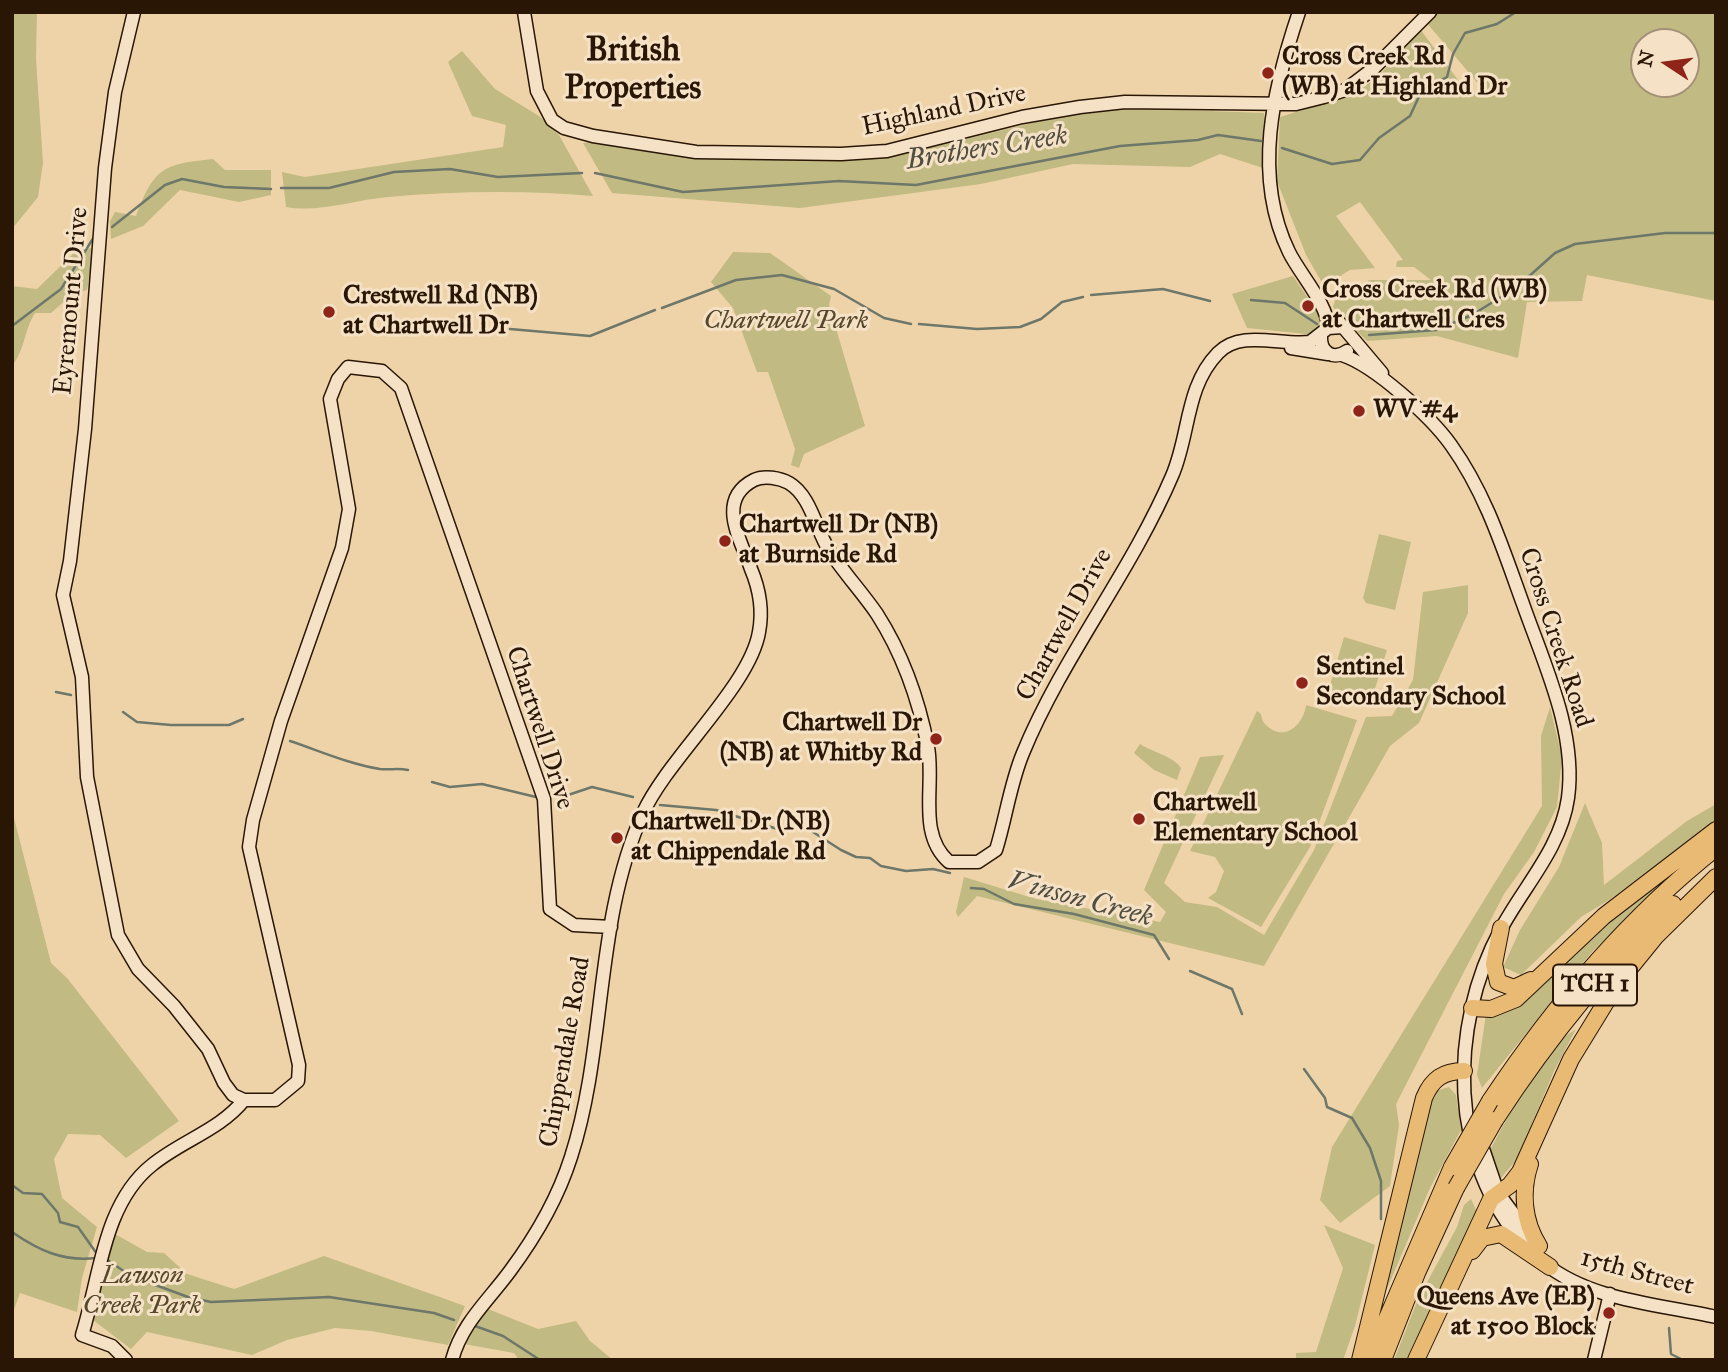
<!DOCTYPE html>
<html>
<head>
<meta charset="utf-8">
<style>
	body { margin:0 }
	#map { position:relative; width:1728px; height:1372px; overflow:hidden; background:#efd3a8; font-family:"IM FELL Great Primer",serif }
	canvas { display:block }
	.frame { position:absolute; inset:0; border:14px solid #291605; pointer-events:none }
	.north { position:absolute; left:1630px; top:28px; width:70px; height:70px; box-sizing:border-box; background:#f5e2c6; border:2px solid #a39079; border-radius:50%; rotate:283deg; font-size:19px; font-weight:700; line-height:28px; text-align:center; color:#291605 }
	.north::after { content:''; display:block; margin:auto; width:24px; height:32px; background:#8f2418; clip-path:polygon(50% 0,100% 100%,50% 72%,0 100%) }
</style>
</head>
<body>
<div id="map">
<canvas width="1728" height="1372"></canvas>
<div class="frame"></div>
<div class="north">N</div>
</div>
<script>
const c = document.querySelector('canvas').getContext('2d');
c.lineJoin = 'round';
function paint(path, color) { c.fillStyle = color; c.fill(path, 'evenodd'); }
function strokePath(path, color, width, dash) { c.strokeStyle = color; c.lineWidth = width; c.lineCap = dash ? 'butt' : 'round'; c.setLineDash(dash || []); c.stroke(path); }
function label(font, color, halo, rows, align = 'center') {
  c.font = font + ' "IM FELL Great Primer",serif'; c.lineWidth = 6; c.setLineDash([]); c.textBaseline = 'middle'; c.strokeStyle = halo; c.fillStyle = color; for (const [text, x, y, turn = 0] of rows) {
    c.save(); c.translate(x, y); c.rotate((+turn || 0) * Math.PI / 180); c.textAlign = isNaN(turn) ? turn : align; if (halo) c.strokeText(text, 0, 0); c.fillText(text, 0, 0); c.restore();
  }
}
paint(new Path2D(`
	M12,12h25l-1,47 7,104 -5,34 -26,32z
	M1436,12h280v289l-129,-26 -5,26 -55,1 -9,56 -81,-22 -70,5 -34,-34 4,-13 33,-14h61l-17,-13h-18l1,-6 6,-1 -43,-58 -24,14 39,52 -25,2 -26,16 -18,-31 -29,-74 3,-64 70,-22 27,-17 43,-49 50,67 11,-9 -55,-65zM1644,42h42v42h-42z
	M462,51l33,38 44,27 20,19 34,61c-68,-6 -137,-5 -205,1 -34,3 -69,16 -102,10l-4,-35 23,5 198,-30 3,-22 -34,-9 -24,-54z
	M1127,108l137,5 -1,55 -43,-14 -30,13 -117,-3 -92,20 -181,24 -188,-15 -29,-50 21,-2 100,17 98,2 100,-6 164,-39z
	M213,159l12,11h46v25l-32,7 -59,-12 -37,36 -32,13 -1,-18 5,-9 21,4c18,-48 27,-52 77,-57z
	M94,248l-7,42 -14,4 -22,19h-16c-11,17 -10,37 -23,53v-80l25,3 41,-40z
	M733,252l37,1 61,43 -2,9 36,121 -61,28 -5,14 -8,-3 4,-16 -27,-77h-11l-24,-64 -22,-26z
	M1293,276l32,47 -9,12 -69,-7 -15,-34z
	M1379,534l32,8 -16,68 -29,-7 -3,-5z
	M1468,585v28l-49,110 -29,23 -126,220 -287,-70 -19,21 -2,-5 8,-35 72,22 124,23 6,-10 -22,-22 56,-133 24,-2 -60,128 21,19 32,5 47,28 50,-85 52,-133 26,-1 21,-36 10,-88z
	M1344,637l43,13 -17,55 -42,-13z
	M1306,705l51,15 -47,127 -49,80 -53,-29 8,-6 8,-21 -9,-14 -25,-6 67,-140c7,4 3,8 8,13 19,20 39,0 41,-19z
	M1550,707l12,50 -5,50 -23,45 -30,42 -108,210 3,21 -9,61 -50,37 -20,-23 12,-53 210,-341 -1,-70z
	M1140,744c12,8 33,12 41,24l-4,12 -23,-10 -20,-17z
	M1585,803l17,40 2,42 83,-64 29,-17v16l-107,80 -28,17 -60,58 -18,-8 17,-37 39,-63z
	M12,810l39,153 16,15 112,143 -53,37 -26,-23 -32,-1 -14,25 8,39 35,29 -15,51 -5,34 -57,-19 -8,22z
	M1664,873l5,4 -77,75 -110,136 -5,-13 9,-61 109,-83z
	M1576,1029l-22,42 -37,88 -16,19 -3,-1 -9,-25 17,-32 52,-79z
	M1449,1087l7,8 5,35 -31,58 -52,122 44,-187 13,-32z
	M1471,1199l6,13 -71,148h-12l24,-61 39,-72 7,-22z
	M1324,1225l51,20 -20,81 -12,34h-47v-7l20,-1 27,-84z
	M115,1234l32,18 17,1 23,21 47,15 90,-33 141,50 -17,39 -77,-14 -36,-3 -48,12 -35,15 -105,-23 -16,17 -38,-29z
	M488,1309l50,20 38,-8 14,20 23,19h-94l-5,-7 -50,-9z`), '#c1ba82');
strokePath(new Path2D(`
	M1282,148l50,16 28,-4 19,-22 31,-22 12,-26 25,-13 6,-23 12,-21 32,-9 19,-12
	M595,173l88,19 156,-11 77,4 204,-39 78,-6 20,-5 43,6
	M281,188h48l65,-16 56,-3 48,8 84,-4
	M112,227l53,-42 17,-6 42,8 47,2
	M1091,295l72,-6 47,12
	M1251,300l34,3 32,21
	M662,308l74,-28 46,-5 52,14 50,29 27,6
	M919,324l58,5 43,-2 21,-8 21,-17 21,-5
	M12,326l49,-37 33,-52
	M510,329l80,7 65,-26
	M1369,335l67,-5 36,-15 45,-28 38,-34 20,-9 90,-11h51
	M56,692l15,3
	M123,712l14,10 34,3h58l14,-6
	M290,741c30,10 59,23 90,28 10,1 18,-1 28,1
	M432,782l18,5 32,-3 54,13
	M562,797l30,-10 41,10
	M660,805l56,5 35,11
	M761,824l23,7
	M813,832l28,18 15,7 14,1 11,8 25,5 27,-2 17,4
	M971,888l13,1 30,15 60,10 80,21 15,24
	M1190,971l42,18 10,25
	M1304,1069l21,29 2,9 25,11 18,30 11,33v38
	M12,1185l11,8 19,1 16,19 2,9 18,5 19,27
	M12,1232c26,18 51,30 84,26
	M106,1259l25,17 57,21 23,5 118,-5 105,16 20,7
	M475,1326l28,10 37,24
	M1669,1328l2,26 12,6`), '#6d776a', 2.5);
const secondary = new Path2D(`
	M134,12l-19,80 -10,76 -20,261 -15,132 -7,34 19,82 5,100 31,158 20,34 36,37 34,43 16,34 9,12 11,5h31l23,-19 1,-16 -50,-218 4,-27 28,-99 61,-173 7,-39 -19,-110 8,-20 10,-12 34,4 19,17 143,411 6,110 24,16 37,2
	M524,12l13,79 15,29 12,8 29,8 103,16 145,2 46,-3 135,-34 58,-10 45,-5 171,2 28,-7 21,-7 29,-22 56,-56
	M1299,12c-26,77 -47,164 -10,240 10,21 40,54 39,76
	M1338,321l44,52
	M1321,336c-1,16 12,25 26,15
	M1291,348l37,6
	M1342,355c33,11 89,62 109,90 35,49 52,104 72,159 21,60 54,128 45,194 -7,50 -44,88 -67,131 -53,97 -53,234 25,317
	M1480,1140l18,53 33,44
	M1544,1263c47,38 115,41 172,54
	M126,1360l-14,-14 -30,-11c18,-57 21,-131 70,-170 29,-24 68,-35 92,-65
	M452,1360c10,-37 36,-59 58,-89 26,-35 48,-73 61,-114 36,-111 23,-236 72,-344 25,-55 107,-127 116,-181 4,-21 0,-44 -8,-63 -10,-29 -36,-69 3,-89 10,-5 26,-2 35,3 22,13 27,47 40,67 14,22 33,42 48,64 25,39 42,87 51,133 7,39 -11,87 21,115h29l18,-12c10,-32 14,-66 27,-97 40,-97 108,-181 149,-277 18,-41 13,-89 46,-123 23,-24 63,-7 92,-11l18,-14 15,-1
	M1594,1360l16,-66`);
const highway = new Path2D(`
	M1501,928l-7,36 4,18 16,6 17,-8
	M1472,1008l19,1 25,-10 88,-83 112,-86
	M1490,1101c63,-95 137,-182 226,-253
	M1495,1120c51,-78 109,-152 178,-216
	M1530,1164c-9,27 -7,57 9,82
	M1472,1251l10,-13 19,-4 49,33
	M1360,1360l64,-262c8,-19 19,-27 40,-27
	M1369,1360l83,-193
	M1383,1360l34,-87 39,-85
	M1416,1360l75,-161 19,-14 10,-13 51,-113 46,-75 39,-48 60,-59`);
strokePath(secondary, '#291605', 15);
strokePath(highway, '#291605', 18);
strokePath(secondary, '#f5e2c6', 12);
strokePath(highway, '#e8ba74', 16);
const highwayBridge = new Path2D(`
	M1452,1167l38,-66
	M1456,1188l39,-68`);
strokePath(highwayBridge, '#291605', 18, []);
strokePath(highwayBridge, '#e8ba74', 16);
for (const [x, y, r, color] of [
	[1268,73,7,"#8f2418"],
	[1308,306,7,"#8f2418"],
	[329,312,7,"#8f2418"],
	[1359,411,7,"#8f2418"],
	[725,541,7,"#8f2418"],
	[1302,683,7,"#8f2418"],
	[936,739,7,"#8f2418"],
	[1139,819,7,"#8f2418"],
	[617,838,7,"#8f2418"],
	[1609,1313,7,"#8f2418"]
]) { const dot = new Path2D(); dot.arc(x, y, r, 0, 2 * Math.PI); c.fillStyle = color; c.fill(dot); strokePath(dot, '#f5e2c6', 2.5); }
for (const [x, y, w] of [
	[1595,985,84]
]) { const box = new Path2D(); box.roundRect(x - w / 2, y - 20.5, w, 41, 5); c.fillStyle = '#f5e2c6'; c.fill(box); strokePath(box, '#291605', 2); }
label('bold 24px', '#291605', null, [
	["TCH 1",1595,985]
]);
label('bold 26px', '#291605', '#f5e2c6', [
	["Cross Creek Rd",1282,58],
	["(WB) at Highland Dr",1282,88],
	["Cross Creek Rd (WB)",1322,291],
	["at Chartwell Cres",1322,321],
	["Crestwell Rd (NB)",343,297],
	["at Chartwell Dr",343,327],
	["WV #4",1373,411],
	["Chartwell Dr (NB)",739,526],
	["at Burnside Rd",739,556],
	["Sentinel",1316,668],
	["Secondary School",1316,698],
	["Chartwell Dr",922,724,"right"],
	["(NB) at Whitby Rd",922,754,"right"],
	["Chartwell",1153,804],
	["Elementary School",1153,834],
	["Chartwell Dr (NB)",631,823],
	["at Chippendale Rd",631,853],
	["Queens Ave (EB)",1595,1298,"right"],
	["at 1500 Block",1595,1328,"right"]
], 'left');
label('26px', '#291605', '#f5e2c6', [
	["Highland Drive",944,111,-12],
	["Eyremount Drive",72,301,-85],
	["Chartwell Drive",1065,625,-61],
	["Cross Creek Road",1555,638,72],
	["Chartwell Drive",539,728,72],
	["Chippendale Road",566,1052,-80],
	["15th Street",1637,1273,15]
]);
label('italic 26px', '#57472a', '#f5e2c6', [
	["Chartwell Park",786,322],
	["Lawson",142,1277],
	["Creek Park",142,1307]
]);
label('italic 28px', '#514e40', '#f5e2c6', [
	["Brothers Creek",987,149,-9],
	["Vinson Creek",1080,900,15]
]);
label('bold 33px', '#291605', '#f5e2c6', [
	["British",633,52],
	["Properties",633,90]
]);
</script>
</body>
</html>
